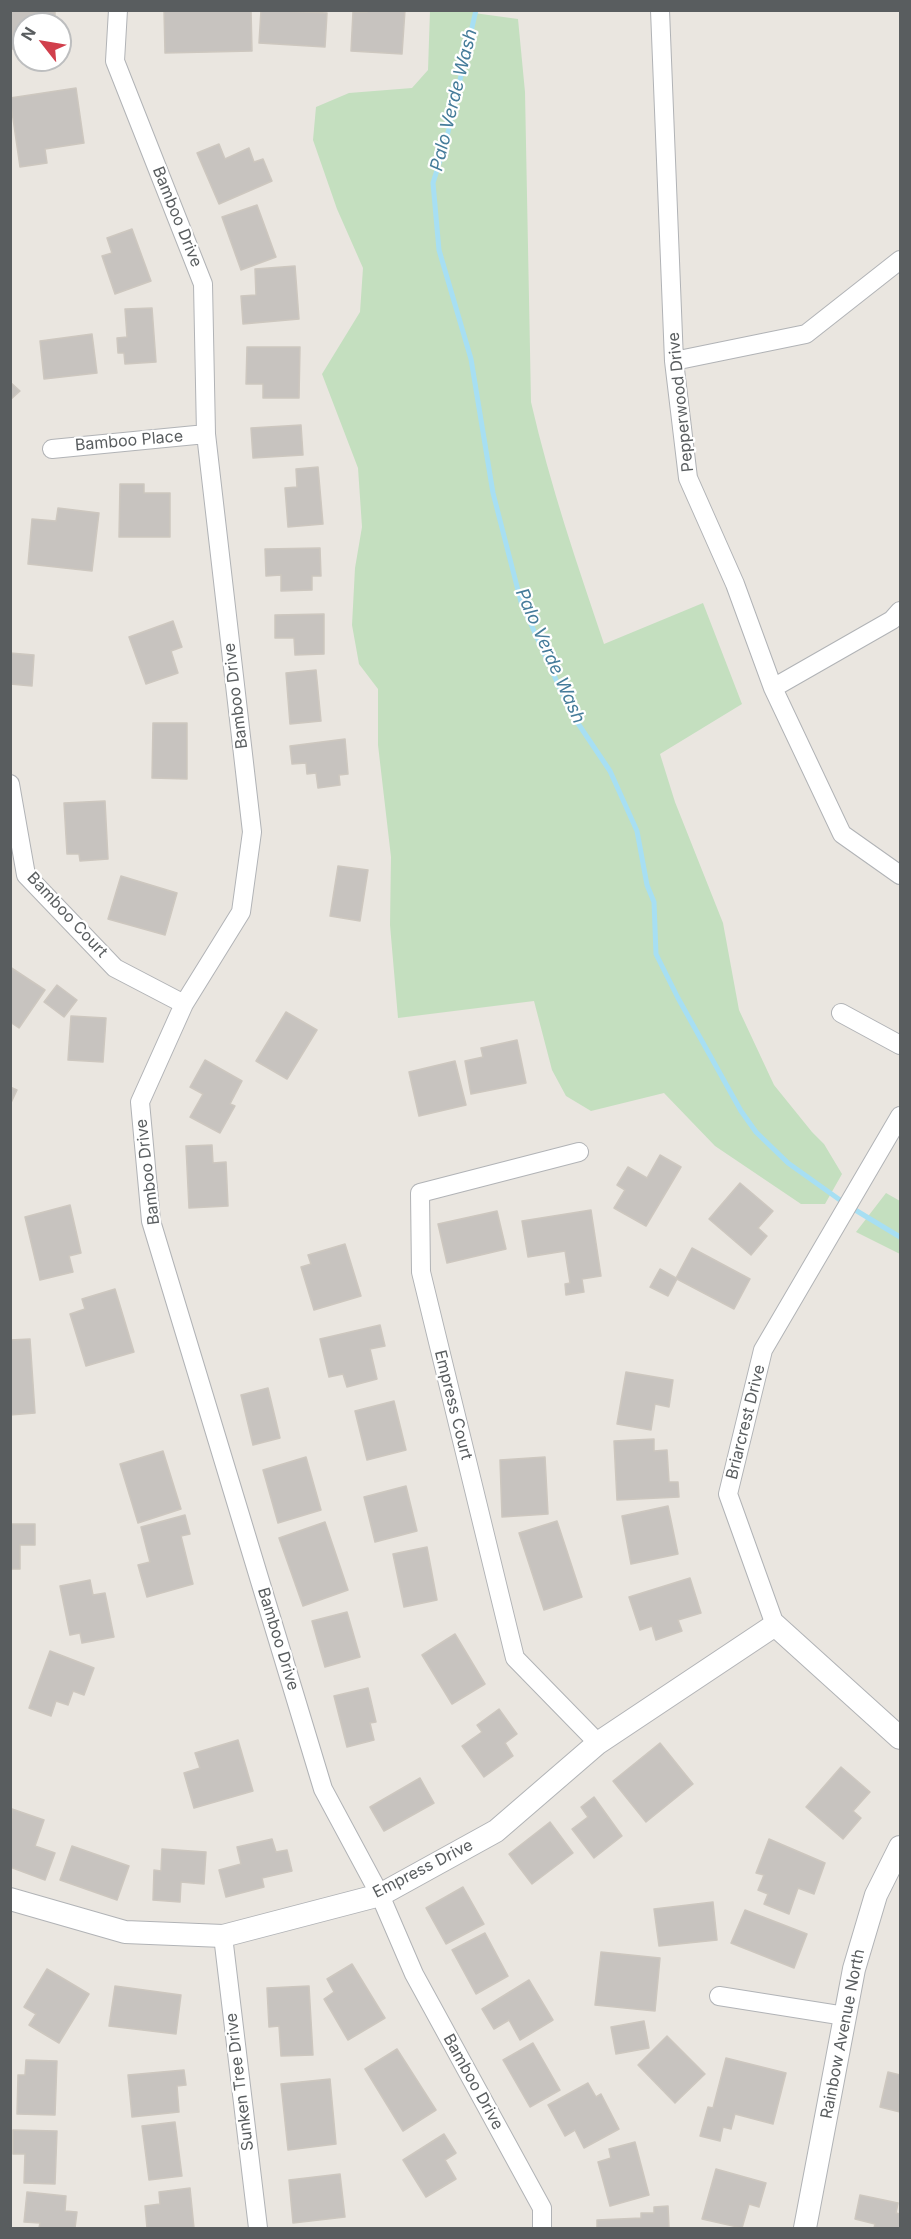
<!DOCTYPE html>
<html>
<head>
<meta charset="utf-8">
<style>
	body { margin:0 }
	#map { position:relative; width:911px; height:2239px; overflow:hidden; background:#eae6e0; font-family:Inter,sans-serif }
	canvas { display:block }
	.frame { position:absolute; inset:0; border:12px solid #595d5f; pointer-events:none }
	.north { position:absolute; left:12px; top:12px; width:60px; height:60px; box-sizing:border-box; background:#fff; border:2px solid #bdbebf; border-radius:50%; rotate:301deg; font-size:16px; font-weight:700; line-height:24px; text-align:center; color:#595d5f }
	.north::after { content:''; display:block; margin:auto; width:21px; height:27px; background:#d13f4c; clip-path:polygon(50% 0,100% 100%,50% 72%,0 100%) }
</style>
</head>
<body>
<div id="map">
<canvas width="911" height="2239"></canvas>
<div class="frame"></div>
<div class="north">N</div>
</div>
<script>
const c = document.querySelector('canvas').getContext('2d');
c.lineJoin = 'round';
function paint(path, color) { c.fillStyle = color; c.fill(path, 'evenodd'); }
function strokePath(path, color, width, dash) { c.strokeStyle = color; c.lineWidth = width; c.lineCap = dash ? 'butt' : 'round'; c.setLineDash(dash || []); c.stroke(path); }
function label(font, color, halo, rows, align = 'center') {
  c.font = font + ' Inter,sans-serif'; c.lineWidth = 4.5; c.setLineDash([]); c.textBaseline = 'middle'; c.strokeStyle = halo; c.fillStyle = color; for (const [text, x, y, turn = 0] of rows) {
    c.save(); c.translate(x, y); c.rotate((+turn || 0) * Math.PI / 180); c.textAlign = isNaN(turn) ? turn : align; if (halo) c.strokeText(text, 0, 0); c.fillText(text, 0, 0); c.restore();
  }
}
paint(new Path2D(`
	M430,11h42l2,2 44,6 7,73 6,310c19,83 46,162 73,242l99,-41 39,101 -82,50 15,48 48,121 16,87 35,75 38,47 12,12 18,30 -17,30h-24l-86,-58 -51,-53 -73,18 -25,-15 -14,-26 -18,-69 -136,17 -8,-93 1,-68 -13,-112v-56l-19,-25 -7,-39 3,-57 7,-41 -4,-59 -36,-94 38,-62 3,-44 -26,-59 -24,-69 3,-33 33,-14 63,-5 16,-18z
	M886,1193l14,8v53l-44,-22z`), '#c4dfbf');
strokePath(new Path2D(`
	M476,10l-30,131 -13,42 6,67 32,109 22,134 28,109 50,111 39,58 27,60 10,54 7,17 2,52 22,44 63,113 15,21 32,31 59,42 53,32`), '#a7dff3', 5);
const building = new Path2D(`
	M55,10v14h-31v25h-14v-38z
	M164,10h87l1,41 -87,2z
	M261,10l66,3 -2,34 -66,-4z
	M367,10h38l-3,44 -51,-3 2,-39h14z
	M76,88l8,55 -39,6 2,14 -27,4 -10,-69z
	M219,144l6,15 24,-11 5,14 9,-3 9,22 -53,23 -22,-51z
	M257,205l19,52 -35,13 -19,-53z
	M132,229l19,52 -36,13 -13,-38 10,-3 -5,-15z
	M295,266l4,53 -56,5 -2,-28 15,-1 -1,-26z
	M152,308l4,54 -31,2 -1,-11h-6l-1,-15 10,-1 -2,-28z
	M92,334l5,39 -53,6 -4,-38z
	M247,347h53l-1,51h-36v-14h-17z
	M10,382l10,9 -10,9z
	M301,425l2,30 -50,3 -2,-30z
	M318,467l5,57 -35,3 -3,-39 12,-1 -1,-18z
	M120,484h24v9h26v44h-51z
	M58,508l41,5 -7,58 -64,-7 4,-45 24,2z
	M320,548l1,28h-9v14l-31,1v-16l-15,1 -1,-27z
	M324,614v40l-29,1 -1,-17h-19v-23z
	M173,621l9,26 -11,4 7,22 -32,11 -17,-47z
	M10,653l24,2 -2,31 -22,-2z
	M316,670l5,51 -31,3 -4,-51z
	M153,723h34v56l-35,-1z
	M345,739l3,35 -9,1 1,10 -22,3 -2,-15 -9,1 -1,-11 -14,1 -2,-18z
	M105,801l3,58 -28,2 -1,-7h-12l-3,-51z
	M338,866l30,4 -8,51 -30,-5z
	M121,876l56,17 -12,42 -57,-16z
	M10,967l35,23 -26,38 -9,-6z
	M57,985l20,15 -13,17 -20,-15z
	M286,1012l31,18 -30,49 -31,-18z
	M71,1016l35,2 -3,44 -35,-2z
	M517,1040l9,43 -55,11 -6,-33 18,-4 -2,-9z
	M205,1060l37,21 -12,23 5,2 -15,27 -30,-16 13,-23 -13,-7z
	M455,1061l11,44 -47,11 -10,-44z
	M10,1087l7,3 -7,15z
	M212,1145l1,18 13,-1 2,44 -39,2 -3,-62z
	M660,1155l21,12 -35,59 -32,-18 11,-18 -8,-5 11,-18 19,11z
	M740,1183l33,28 -15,17 9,8 -16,19 -42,-36z
	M70,1205l11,48 -12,3 4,16 -33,8 -15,-63z
	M591,1210l10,66 -19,3 2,13 -18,3 -1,-11 5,-1 -5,-32 -37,6 -6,-36z
	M497,1211l9,38 -59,14 -9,-39z
	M345,1244l16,52 -47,14 -13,-43 10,-3 -3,-9z
	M692,1248l58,31 -16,30 -57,-30 -9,17 -18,-9 10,-18 16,9z
	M115,1289l19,63 -48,14 -16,-52 15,-5 -3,-10z
	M380,1325l5,21 -15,3 7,30 -30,8 -4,-13 -14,3 -9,-38z
	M30,1339l5,74 -25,2v-75z
	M626,1372l47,8 -4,27 -14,-3 -4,26 -34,-6z
	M268,1388l12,50 -27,7 -12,-50z
	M394,1401l12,49 -39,10 -12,-49z
	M654,1439v12l13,-1 2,32h9l1,15 -62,3 -3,-59z
	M163,1451l18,58 -43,14 -18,-59z
	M306,1457l15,53 -43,13 -15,-53z
	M545,1457l3,57 -46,3 -2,-57z
	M406,1486l11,45 -42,11 -11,-45z
	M668,1506l10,48 -47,10 -9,-48z
	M185,1515l5,19 -9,2 12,48 -46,13 -9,-32 12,-3 -9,-35z
	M557,1521l25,76 -38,13 -25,-77z
	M325,1522l23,68 -45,16 -24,-68z
	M10,1524h25v21h-15v24h-10z
	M427,1547l10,53 -33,7 -11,-53z
	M690,1578l11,35 -23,7 4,11 -26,9 -4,-14 -12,4 -11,-33z
	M90,1580l3,15 12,-2 9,44 -32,6 -2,-10 -10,2 -10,-49z
	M347,1612l13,45 -35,10 -13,-46z
	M455,1634l30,50 -33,20 -30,-49z
	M50,1651l44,17 -10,27 -11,-4 -5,14 -12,-4 -5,15 -22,-8z
	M368,1688l8,34 -6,1 4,17 -27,7 -13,-51z
	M499,1709l18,25 -12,9 8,13 -29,21 -22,-31 20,-14 -5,-7z
	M238,1740l15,51 -59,17 -10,-35 16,-5 -5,-15z
	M660,1743l33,41 -47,38 -33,-41z
	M841,1767l29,25 -17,19 8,7 -18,21 -37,-32z
	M420,1778l14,25 -50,28 -14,-24z
	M594,1797l28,39 -28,22 -22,-29 16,-12 -7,-10z
	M12,1809l32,11 -9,26 20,7 -10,27 -35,-13z
	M550,1822l23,31 -41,31 -23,-30z
	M272,1839l4,13 11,-2 5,21 -30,7 2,9 -38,10 -7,-27 22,-6 -4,-17z
	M769,1839l56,24 -11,31 -16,-6 -9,26 -25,-10 4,-10 -10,-4 6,-15 -8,-2z
	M72,1846l57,20 -12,34 -57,-20z
	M162,1849l44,3 -2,32 -23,-2 -1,20 -27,-2 1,-30 7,1z
	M463,1887l21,37 -38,20 -20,-36z
	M713,1902l4,38 -58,6 -5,-37z
	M745,1910l62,24 -13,34 -63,-25z
	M485,1933l23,43 -32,18 -24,-44z
	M601,1952l59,6 -5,53 -60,-6z
	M352,1964l33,54 -37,22 -24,-41 10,-7 -7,-13z
	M47,1969l42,25 -30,49 -30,-18 7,-11 -12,-7z
	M529,1980l24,40 -33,20 -11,-20 -15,9 -12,-20z
	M115,1986l66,9 -5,39 -67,-8z
	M309,1986l4,69 -32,1 -2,-30 -10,1 -2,-39z
	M644,2021l5,27 -33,6 -5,-27z
	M667,2036l38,38 -30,29 -37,-38z
	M533,2043l27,47 -30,17 -27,-47z
	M397,2049l39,61 -33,21 -38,-62z
	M726,2058l60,15 -13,51 -38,-10 -4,15 -8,-2 -3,14 -20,-5 8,-29 5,1z
	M26,2060l31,1 -2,54 -38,-1 1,-39h7z
	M184,2070l2,15 -9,1 2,26 -47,5 -4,-42z
	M888,2072l12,3v37l-20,-5z
	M330,2079l6,65 -48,6 -7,-66z
	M588,2083l8,14 5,-3 18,35 -35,19 -9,-18 -10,6 -17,-31z
	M175,2122l7,54 -33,4 -7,-54z
	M13,2130l44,1 -2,53 -31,-1 1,-29h-12z
	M444,2134l12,19 -11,7 11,19 -30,18 -23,-37z
	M635,2142l14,53 -39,11 -12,-44 13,-4 -2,-9z
	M716,2169l50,14 -7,24 -10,-3 -7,24 -40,-9z
	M340,2174l5,43 -52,6 -4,-43z
	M190,2188l4,40h-47l-2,-22 15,-2 -1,-12z
	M27,2192l39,4 -1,15 12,1 -2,16h-36l1,-5 -16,-1z
	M860,2195l38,8 -2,10 4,1v14h-26l1,-4 -20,-5z
	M668,2206l1,22h-72v-8l44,-2v-5h13v-6z`);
paint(building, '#c7c3bf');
strokePath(building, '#cdc7bf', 1.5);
const minor = new Path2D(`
	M118,10l-3,51 88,223 3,150 46,398 -11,80 -57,92 -44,98 11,119 172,568 57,106 34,79 128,234v20
	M660,10l14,351 14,117 47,106 38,104 69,146 58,41
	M674,361l132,-27 94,-74
	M52,449l154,-15
	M773,688l119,-68 8,-9
	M10,784l16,91 89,93 69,36
	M841,1013l59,32
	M579,1152l-159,41 1,79 94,386 83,85
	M775,1625l-47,-131 35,-144 137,-234
	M223,1936l35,292
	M719,1996l126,20`);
const tertiary = new Path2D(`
	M10,1899l115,33 98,4 157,-41 116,-64 102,-88 177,-118 125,113
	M805,2228l49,-259 22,-74 24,-48`);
strokePath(minor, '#b1b3b6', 20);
strokePath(tertiary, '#b1b3b6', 24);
strokePath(minor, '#fff', 18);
strokePath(tertiary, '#fff', 22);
label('16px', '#595d5f', '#fff', [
	["Bamboo Drive",177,217,68],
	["Pepperwood Drive",681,402,-96],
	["Bamboo Place",129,441,-5],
	["Bamboo Drive",236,696,-97],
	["Bamboo Court",67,915,47],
	["Bamboo Drive",148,1172,-97],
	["Empress Court",453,1405,76],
	["Briarcrest Drive",746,1422,-76],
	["Bamboo Drive",278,1639,73],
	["Empress Drive",423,1869,-27],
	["Rainbow Avenue North",843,2034,-79],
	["Sunken Tree Drive",240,2082,-97],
	["Bamboo Drive",473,2082,61]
]);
label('italic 18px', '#457c9a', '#fff', [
	["Palo Verde Wash",454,100,-76],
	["Palo Verde Wash",550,656,66]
]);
</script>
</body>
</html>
